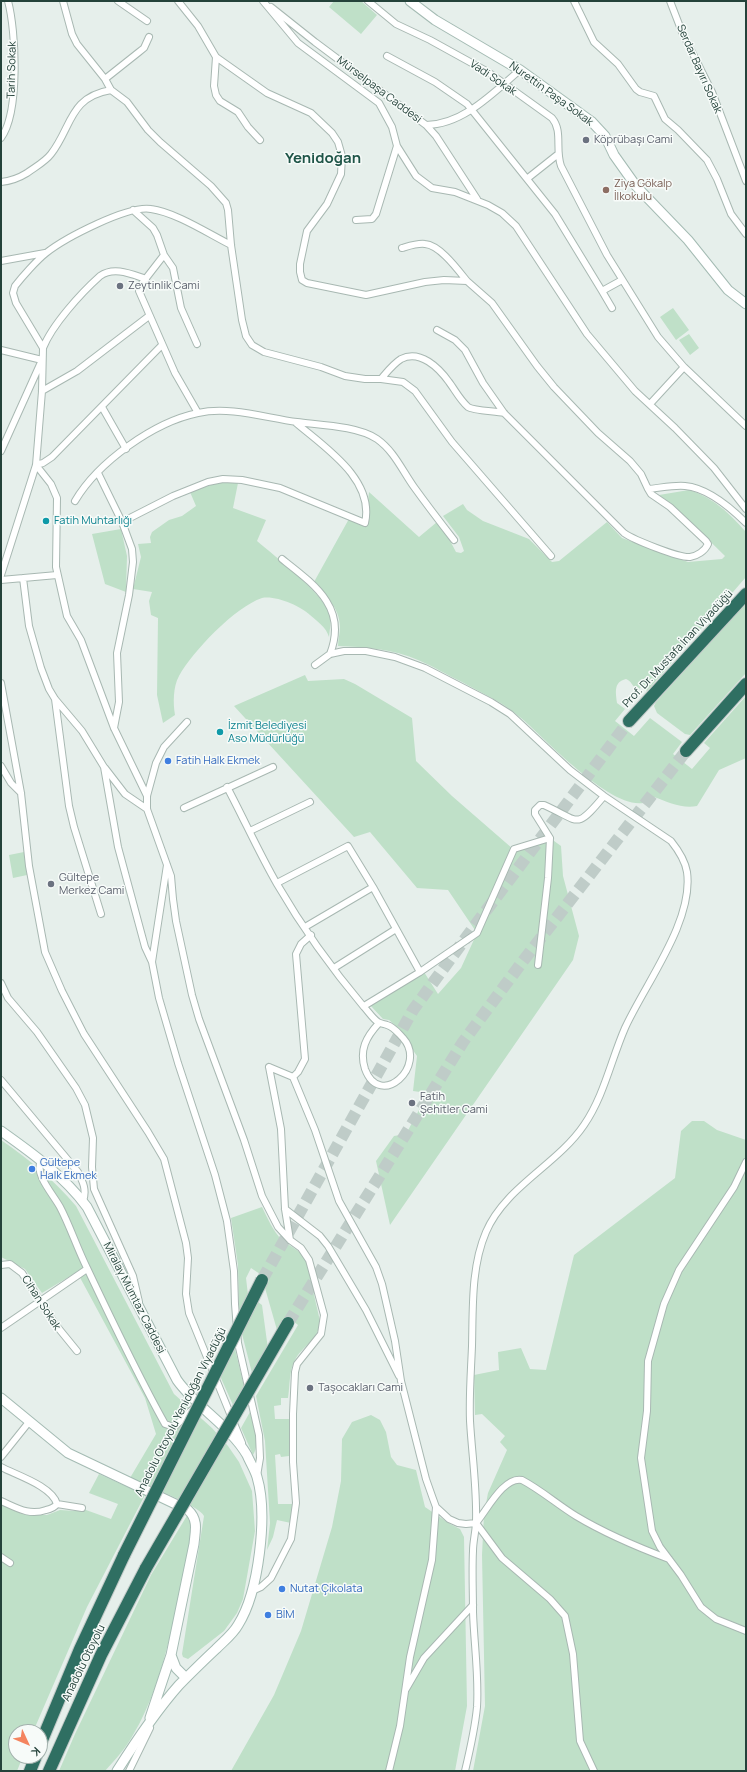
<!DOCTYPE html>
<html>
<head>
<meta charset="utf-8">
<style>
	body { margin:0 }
	#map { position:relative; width:747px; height:1772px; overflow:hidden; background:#e6efeb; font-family:Manrope,sans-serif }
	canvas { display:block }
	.frame { position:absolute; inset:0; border:2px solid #24423a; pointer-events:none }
	.north { position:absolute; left:8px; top:1724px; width:40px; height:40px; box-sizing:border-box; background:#f7fbf9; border:1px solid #a3b1ad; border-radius:50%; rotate:134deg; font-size:11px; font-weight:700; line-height:16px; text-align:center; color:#24423a }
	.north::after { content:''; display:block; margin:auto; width:14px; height:18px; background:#f4845f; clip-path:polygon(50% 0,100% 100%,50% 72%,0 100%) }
</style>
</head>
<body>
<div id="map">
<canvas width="747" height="1772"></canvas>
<div class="frame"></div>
<div class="north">K</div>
</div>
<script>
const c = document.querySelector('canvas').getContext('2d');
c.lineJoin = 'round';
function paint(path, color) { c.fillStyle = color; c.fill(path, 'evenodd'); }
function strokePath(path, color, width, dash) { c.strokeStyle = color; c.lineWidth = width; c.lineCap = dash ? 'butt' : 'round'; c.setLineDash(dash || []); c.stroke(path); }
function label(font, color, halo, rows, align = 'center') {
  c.font = font + ' Manrope,sans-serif'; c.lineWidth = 3; c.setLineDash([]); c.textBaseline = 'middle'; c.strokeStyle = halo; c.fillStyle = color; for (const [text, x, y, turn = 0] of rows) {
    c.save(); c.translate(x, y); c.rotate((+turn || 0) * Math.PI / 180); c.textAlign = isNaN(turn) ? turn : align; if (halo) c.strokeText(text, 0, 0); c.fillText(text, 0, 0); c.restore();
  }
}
paint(new Path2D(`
	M334,1h27l16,14 -16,19 -32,-27z
	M673,308l16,22 -13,10 -16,-23z
	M689,334l10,14 -9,7 -11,-15z
	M220,482l18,1 -5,25 33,12 -9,21c19,16 61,49 71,69 4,9 2,18 1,27 -3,-10 -11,-15 -19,-22 -9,-9 -35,-20 -48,-17 -27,9 -69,53 -83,78 -6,11 -6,27 -4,39l-12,8 -6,-28 1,-77 -7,-3 -2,-14 3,-9 -19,-3 8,-32 -3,-13 13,-1 -1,-6 2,-5 17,-12 13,-4 14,-10 -6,-14z
	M689,490c25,8 40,23 57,42v45l-99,114 -5,-5 -4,4c-6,-3 -6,-9 -12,-11 -13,3 -10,14 -9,24l8,6 -10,12 19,15 16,-18 32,24 -9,12 19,15 18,-21 -6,-5 42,-47v62l-27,12 -22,36c-15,3 -29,-4 -43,-9 -28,31 -112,-62 -133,-79 -7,-6 -14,-11 -22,-16 -12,-7 -25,-13 -37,-20 -15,-7 -29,-16 -44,-22 -25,-11 -53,-13 -80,-14 0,-6 2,-13 2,-19 0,-19 -15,-32 -26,-45l36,-65 16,2 3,-27 50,45 18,-15 10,13 9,17 5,1 3,-2 -5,-14 -16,-21 20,-12 4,6 16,11 46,18 23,23 7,-1 48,-39 15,16 66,24 34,-3 3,-3 -51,-50 -15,-11z
	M121,529l6,27 -1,36 -21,-8 -13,-50z
	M746,603v70l-56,62 -5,-1 -28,-21 -3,-7 2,-4z
	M305,675l3,6 36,-2 11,5 57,34 4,43 36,35 61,53 37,-11 11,8 2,30 16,60 -6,24 -183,265 -14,-64 18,-25 12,-2 13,-24 2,-11 -2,-1 1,-6 -7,-1 4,-35 -21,-30 -7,-6 -6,-1 -13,-14 54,-33 14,22 23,-26 16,-35 -29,-43 -31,-2 -47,-56 -16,5 -120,-131z
	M24,852l3,23 -14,3 -4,-23z
	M692,1121h12l13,9 29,10v631h-273l12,-65 -3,-151 2,-41 4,-21 19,-43 -7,-8 5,-6 -23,-22 -7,1 -1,-40 25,-5 -1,-18 23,-4 9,21 16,1 28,-115 101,-77 6,-47z
	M1,1140c28,19 53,40 75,66l98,188 38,34 16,18 11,16 13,29 3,40 -12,68 -6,14 -13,18 -36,28 -5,-2 -1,-3 22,-138c-5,-11 -61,-32 -74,-38l26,-44 -11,-36 -68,-126 -35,21 -17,-24 -24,-12z
	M262,1207c6,12 11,24 20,33 9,7 18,10 24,20l14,61c-1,19 -18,25 -25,39 -6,10 -5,26 -7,38h-7v7l-7,1 1,13h14v37l-8,1 -1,-3 -5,1 3,49h14l-1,19 -14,-3 -4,17 -6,13 3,-27 -5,-82 -9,-45 42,-71 -10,-8 -10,15 -1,-2 -12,-42 4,-8 -18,-12 -5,10 2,17 -9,16 -1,-46 -7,-47z
	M258,1302l4,3 6,44 -16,24 -10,-39z
	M235,1349l9,37 -11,19 -13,-29z
	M250,1412c3,12 11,32 3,43l-12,-27z
	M371,1415l9,5 6,12 5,25 6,8 19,5 9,37 25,17 10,5 4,8 3,169 -12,65h-224l43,-76 27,-64 31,-104 9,-46 1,-42 10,-17z
	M99,1474l46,21 -58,112 -54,125h-17v24h7l-6,15h-16v-211l9,3 1,-3 -10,-7v-49l21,10 16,1h9l13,-5 16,1 10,-1 25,9 7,-15 -29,-11z
	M188,1514l4,7v10c-15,66 -24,145 -59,204 -7,13 -18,25 -28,36h-46l16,-37 76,-159z`), '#bfe0c8');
strokePath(new Path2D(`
	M262,1280l151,-270 63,-86 153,-203
	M288,1323l175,-281 60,-81 163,-210`), '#bfccc8', 12, [12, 6]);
const street = new Path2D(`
	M63,1l9,33 5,10 28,35 6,11 16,12 21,28 12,12 51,44 15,17 2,7 3,35 11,75 4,16 6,9 12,7 57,15 24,9 20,3h16c6,-7 12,-15 20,-20 19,-10 38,9 48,23 6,8 11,18 19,25 6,4 28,4 36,6
	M118,1l29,20
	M178,1l20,25 18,31 51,36 44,20 21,20 6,9 4,14 -1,18 -14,30 -20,27 -7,33v8l2,8 5,3 59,12 59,-13 19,-2 23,1 25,22 45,63 17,21 44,46 32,28 11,13 7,15c12,-1 25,-4 37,-3 23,2 45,21 61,37
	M263,1l35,42 81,60 13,24 5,19 19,30 16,12 23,4 33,13 14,8 14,13 71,108 48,57 40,37 39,40 32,41
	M368,1l28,23 34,16 58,32 64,46c11,13 3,31 9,48l46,89 51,82 26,30 62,59
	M574,1l20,41 24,22 18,25 4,3 14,4 11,23 13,11 29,30 10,19 14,35 15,20
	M670,1l12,31 30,60 34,89
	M271,7l44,35 111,83c37,0 68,-33 94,-55
	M387,56l48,26 32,22 88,110 47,77 20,-11
	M216,57l-2,29 2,9 4,6 18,11 10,15 12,13
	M105,79l34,-27 5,-4 5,-11
	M426,125l10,11 41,63
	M1,138c19,-26 15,-107 7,-137
	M528,178l29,-23
	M1,182c10,-1 18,-4 26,-9 8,-6 18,-11 24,-19 21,-27 18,-57 60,-64
	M133,210l20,18 4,7 7,20 9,13 8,40 16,36
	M356,220l16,-1 4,-5 21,-68
	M402,248c7,-2 16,-5 23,-4 15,1 33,26 42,37
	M164,255l-24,31 -1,5 36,82 23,40
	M1,261l44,-8
	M602,291l10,17
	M437,330l18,10 10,10 18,33 21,30 120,120c10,7 55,25 66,24 7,-1 15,-6 18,-13l-2,-3 -36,-34 -19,-13 -3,-5
	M43,348c9,-23 38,-55 57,-72 14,-10 31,-2 46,3
	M1,350l41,10 -41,91
	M381,379l22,3 12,9 37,51 99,114
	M42,391l35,-20 72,-55
	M650,404l34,-37
	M102,407l24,42
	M36,465l15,19 6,14 -1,69 11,49 14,24 33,88 33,68
	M36,465l7,-2 9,-6 110,-112
	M98,473l24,49
	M75,501c23,-39 79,-79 123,-88 32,-7 68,5 99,9 23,3 61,4 80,17 17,12 25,31 37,48 13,18 26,35 40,53
	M282,559c33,26 66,49 48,95
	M1,575l35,-110 6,-74 1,-43 -27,-45 -3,-10 2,-7c7,-9 22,-26 31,-33 19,-15 82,-48 105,-44 24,3 58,25 80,36
	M23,578l6,48 12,42 8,21 6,10 27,32 22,36 14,80 27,100 7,15
	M1,580l56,-5
	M315,665l15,-11 14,-3h22l29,6 30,11 66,34 19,12 60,56 34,26 67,45c8,10 14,19 16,31 7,49 -42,112 -62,156 -14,32 -21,68 -41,97 -27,40 -79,62 -98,107 -15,35 -13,76 -14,114 -1,25 -3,50 -2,75 2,34 7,67 6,100 0,10 -3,20 -3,30 -1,20 0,41 0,61 1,31 6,64 4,95 -2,22 -7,43 -12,64
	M1,683l20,110 8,73 16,86 17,39 22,43 64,98 16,27 22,84 2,15 -2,36 3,19 53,130
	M55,699l14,107 5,21 27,87
	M187,722l-23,25 -8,16 -9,33v13l24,67 2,23 3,22 16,74 7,24 45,121 18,56 16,31 12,13 11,8 8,12 15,55 -3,19 -24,30 -2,8 -2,42v48l3,41 -5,36 -20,39 -10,9 -9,4
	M114,728l5,-26 -2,-49 12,-58 4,-33 -1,-13 -10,-27 51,-26 35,-14 15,-3 19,1 38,8 85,35c10,-44 -41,-76 -70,-101
	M1,766l10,17 10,10
	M105,768l20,26 22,15
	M227,787c17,32 32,66 50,97 25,43 55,85 87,123 4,4 9,12 14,15 3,2 7,2 9,3 7,2 11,8 16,13 25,28 -23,72 -38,31 -6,-19 1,-32 14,-46
	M184,808l89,-41
	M250,831l60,-29
	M167,865l-15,97 7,36 19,65 37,112 12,46 7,50 1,33 3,39 21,92 1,23 -3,18
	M277,883l71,-37 25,41 47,85
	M305,927l68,-40
	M538,965l10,-87 2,-40 -15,-24v-4l5,-5h4c36,16 31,26 60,-9
	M334,968l62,-39
	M1,983l7,15 29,34 39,56 9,17 8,33 -1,29 2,22 39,87 6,26
	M364,1006l56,-34 57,-39 37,-84 36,-11
	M269,1067l24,10 5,-5 7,-13 -9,-105 5,-10 10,-9
	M269,1067l12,62 4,80 5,31
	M293,1077l22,53 24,71 37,66 6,17 13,57 6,40 25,98 6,17 4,11 13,12 9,4 8,1 10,-1c11,-13 28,-47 46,-43 19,10 36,25 54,36 30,18 61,31 93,43
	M1,1080l77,92c5,10 9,18 5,29
	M41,1161c-7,13 12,33 19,46 10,19 17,41 27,61 25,53 50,106 78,156l9,3 20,-19
	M746,1162l-12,25 -55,83 -15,34 -16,57 -1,50 -6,47 11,73 8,16 21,28 20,32 15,12 30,12
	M285,1209l35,27 8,10 38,64 33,66
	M1,1265l9,-1 12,9 33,51 22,27
	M1,1328l86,-59
	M1,1457l28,-35
	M1,1467c15,8 51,19 56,37 -3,4 -6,5 -11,6 -17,6 -29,-2 -45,-9
	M57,1504l25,4
	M476,1523l26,35 48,41 15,17 8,38 7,87 14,30
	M1,1557l9,6
	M406,1689l18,-31 49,-53
	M129,1771l21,-43
	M389,1771l11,-45 10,-69 22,-97 4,-53`);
const secondary = new Path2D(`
	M410,1l25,19 85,50 72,52 13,14 9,19 22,31 52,54 40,50 18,14
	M1,1131c31,22 63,45 86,76l90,173c19,27 53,46 70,75 3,7 8,15 10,22 11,37 2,115 -19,148 -5,9 -14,16 -22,24 -13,12 -25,24 -37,36 -23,26 -43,56 -62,86
	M1,1398l67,55 120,57c11,10 7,22 6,34l-23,111 -21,63
	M171,1655l5,13 10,10`);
const highway = new Path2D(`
	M629,721l117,-127
	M686,751l60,-67
	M40,1745l40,-96 44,-94
	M30,1771l6,-15
	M49,1771l52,-116 45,-87`);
strokePath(street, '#a8b8b2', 8);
strokePath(secondary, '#a4bbb3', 11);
strokePath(highway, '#c2cac8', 14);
strokePath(street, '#fff', 6);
strokePath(secondary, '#fff', 9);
strokePath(highway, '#2f6f62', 12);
const highwayBridge = new Path2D(`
	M124,1555l138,-275
	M146,1568l142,-245`);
strokePath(highwayBridge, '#c2cac8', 14, []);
strokePath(highwayBridge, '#2f6f62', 12);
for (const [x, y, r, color] of [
	[586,140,4,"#6b7280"],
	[606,190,4,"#8d6e63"],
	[120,286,4,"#6b7280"],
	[46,521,4,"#0f9aa8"],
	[220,732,4,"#0f9aa8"],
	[168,761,4,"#3f7fe0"],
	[51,884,4,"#6b7280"],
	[412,1103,4,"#6b7280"],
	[32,1169,4,"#3f7fe0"],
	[310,1388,4,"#6b7280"],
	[282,1589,4,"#3f7fe0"],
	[268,1615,4,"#3f7fe0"]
]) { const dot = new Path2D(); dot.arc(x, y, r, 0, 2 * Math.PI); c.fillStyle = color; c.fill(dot); strokePath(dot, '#f7fbf9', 1.5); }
label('11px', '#24423a', '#f7fbf9', [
	["Serdar Bayırı Sokak",699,69,66],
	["Tarih Sokak",12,70,-89],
	["Vadi Sokak",493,78,34],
	["Mürselpaşa Caddesi",379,90,37],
	["Nurettin Paşa Sokak",551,94,36],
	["Prof. Dr. Mustafa İnan Viyadüğü",678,649,-47],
	["Miralay Mümtaz Caddesi",134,1298,63],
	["Cihan Sokak",41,1303,57],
	["Anadolu Otoyolu Yenidoğan Viyadüğü",181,1412,-63],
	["Anadolu Otoyolu",84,1663,-64]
]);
label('11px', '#5b616d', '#f7fbf9', [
	["Köprübaşı Cami",594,140],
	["Zeytinlik Cami",128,286],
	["Gültepe",59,878],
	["Merkez Cami",59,891],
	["Fatih",420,1097],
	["Şehitler Cami",420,1110],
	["Taşocakları Cami",318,1388]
], 'left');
label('11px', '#785e54', '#f7fbf9', [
	["Ziya Gökalp",614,184],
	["İlkokulu",614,197]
], 'left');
label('11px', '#0d838f', '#f7fbf9', [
	["Fatih Muhtarlığı",54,521],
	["İzmit Belediyesi",228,726],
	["Aso Müdürlüğü",228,739]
], 'left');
label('11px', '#366cbe', '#f7fbf9', [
	["Fatih Halk Ekmek",176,761],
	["Gültepe",40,1163],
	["Halk Ekmek",40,1176],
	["Nutat Çikolata",290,1589],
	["BİM",276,1615]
], 'left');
label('bold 15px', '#1f5548', '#f7fbf9', [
	["Yenidoğan",323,159]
]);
</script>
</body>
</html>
